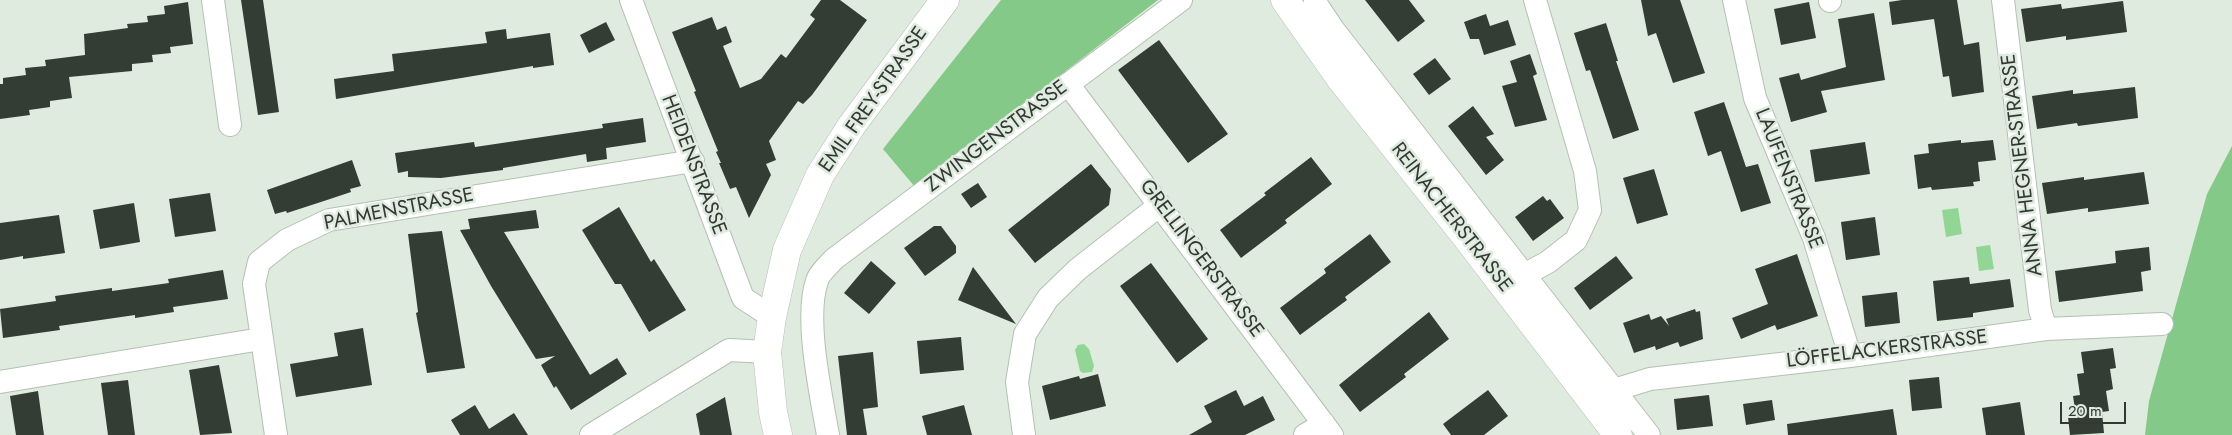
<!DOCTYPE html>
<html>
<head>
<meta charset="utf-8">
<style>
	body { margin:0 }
	#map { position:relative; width:2232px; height:435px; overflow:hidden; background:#deebde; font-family:Jost,sans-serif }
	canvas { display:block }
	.scale { position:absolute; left:2060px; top:402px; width:66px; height:22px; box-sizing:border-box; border:2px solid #333833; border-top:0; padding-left:6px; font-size:15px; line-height:18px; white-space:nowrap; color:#333833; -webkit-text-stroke:4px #deebde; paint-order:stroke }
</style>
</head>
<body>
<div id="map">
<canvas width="2232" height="435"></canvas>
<div class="scale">20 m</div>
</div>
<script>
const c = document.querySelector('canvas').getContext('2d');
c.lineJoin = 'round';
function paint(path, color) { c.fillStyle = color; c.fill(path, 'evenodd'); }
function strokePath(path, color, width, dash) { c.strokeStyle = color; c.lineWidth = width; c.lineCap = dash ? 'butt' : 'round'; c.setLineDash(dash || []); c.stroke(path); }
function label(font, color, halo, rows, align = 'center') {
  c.font = font + ' Jost,sans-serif'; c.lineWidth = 5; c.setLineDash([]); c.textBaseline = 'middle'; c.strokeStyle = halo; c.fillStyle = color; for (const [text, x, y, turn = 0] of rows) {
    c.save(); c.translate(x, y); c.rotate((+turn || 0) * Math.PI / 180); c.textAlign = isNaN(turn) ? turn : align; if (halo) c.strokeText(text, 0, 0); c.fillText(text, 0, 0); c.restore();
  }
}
paint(new Path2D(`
	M1001,0h157l-243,187 -32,-38z
	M2232,146v289h-87l4,-34 58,-207z`), '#85c989');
paint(new Path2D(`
	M1958,208l4,26 -16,3 -4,-27z
	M1990,245l4,24 -15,2 -3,-24z
	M1084,344l5,5 5,17 -2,6 -9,1 -3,-2 -5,-21 3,-5z`), '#91d694');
paint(new Path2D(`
	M241,0h22l16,112 -21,3z
	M821,0h19l27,20 -55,75 -9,9 -5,-3 -29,40 7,19 -10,4 5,11 -22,43 -13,-31 -6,2 -11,-26h2l-5,-11 2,-1 -24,-59 2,-1 -24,-59 40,-15 5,13 9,-4 6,16 -9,4 17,42 21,-9 20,-25 5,4 29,-39 -5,-4z
	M1365,0h44l16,21 -27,21z
	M1641,0h39l25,73 -32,10 -17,-50 -8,3z
	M1902,0h55l7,45 15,-3 5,50 -32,5 -3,-21 -6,1 -9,-58 -42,6 -3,-23z
	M2123,1l4,31 -61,8v-4l-40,6 -5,-33 40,-5 1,5z
	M188,2l5,42 -23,3 1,6 -19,2 1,7 -21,2v7l-63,6 3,21 -22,3v6l-21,3 1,5 -30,4v-35h3v-6l23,-3 -1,-7 21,-2 -1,-6 40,-5 -1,-21 44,-6 -1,-4 21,-2 -1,-6 18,-2 -1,-8z
	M1809,2l7,36 -35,7 -7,-36z
	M1874,13l11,67 -64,11 6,21 -36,10 -12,-44 20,-5 2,7 45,-13 -8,-48z
	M1486,14l4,12 18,-6 8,25 -32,10 -5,-16h-9l-6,-17z
	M606,22l9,18 -26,13 -9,-18z
	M1606,23l12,38h-2l23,69 -26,9 -23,-69 -4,1 -12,-38z
	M506,29l1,10 43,-6 4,32 -21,3v-2l-197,33 -2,-20 60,-8 -2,-17 95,-11 -2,-11z
	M1159,40l69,94 -40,29 -70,-93z
	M1530,54l7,20 -4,2 14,44 -32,7 -13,-41 15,-4 -7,-21z
	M1435,58l16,21 -22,16 -16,-21z
	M2135,87l3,31 -60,8 -1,-3 -40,6 -5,-33 41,-6v4z
	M1724,102l22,65 12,-3 13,39 -30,9 -20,-61 -13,5 -14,-44z
	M1473,106l21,28 -8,3 18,23 -18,15 -38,-49z
	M643,118l3,24 -40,6 1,11 -20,3 -1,-8 -83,14v2l-62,8 -33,-1v-6l-10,2 -3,-20 79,-11 1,5 128,-19 -1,-4z
	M1961,140v3l32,-3 3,20 -18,2 2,19 -7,1 1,4 -42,4 -1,-3 -13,2 -4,-34 15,-2 -1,-9z
	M1865,142l5,32 -55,8 -5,-32z
	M1311,157l21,27 -47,36 2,3 -46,35 -21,-28 46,-35 -2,-2z
	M352,160l9,26 -11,3 1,3 -24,8 -40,13 -1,-2 -11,3 -8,-24z
	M1091,164l20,25 -2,16 -74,58 -27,-33z
	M1654,169l14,46 -31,9 -14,-46z
	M2144,172l5,32 -61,8v-4l-41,6 -5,-31 42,-6v3z
	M978,183l9,14 -16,11 -10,-14z
	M210,193l6,38 -41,6 -6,-38z
	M1543,196l4,5 3,-2 14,19 -31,23 -18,-24z
	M134,203l6,39 -40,7 -7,-39z
	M619,207l32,55 3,-3 32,51 -37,22 -28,-48h-6l-33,-54z
	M536,210l3,18 -35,4 86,143 27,-17 10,16 -56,36 -15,-24 -2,2 -13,-23 14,-9 -19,3 -45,-73 -31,-56 10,-1 -2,-10z
	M59,215l6,38 -42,6v-3l-23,4v-37z
	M1875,217l5,38 -34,5 -5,-38z
	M934,226h7l15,20v7l-31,23 -21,-28z
	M442,231l23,137 -38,5 -11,-60 2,-1 -10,-78z
	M1370,234l21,28 -46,35 2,3 -47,35 -20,-27 46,-35 -2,-4z
	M2149,247l2,23 -10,2 2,19 -84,11 -4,-31 61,-8 -1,-12z
	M1797,254l21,62 -41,14 -2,-5 -34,14 -9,-21 36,-14 -13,-35z
	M1616,256l17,22 -43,32 -16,-22z
	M871,261l25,22 -27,31 -25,-21z
	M1151,263l57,76 -31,24 -57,-77z
	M973,267l43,57 -58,-24z
	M223,270l5,29 -55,8 1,5 -39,6v-3l-76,11 1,4 -57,8 -3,-29 56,-8 -1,-5 57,-8v3l57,-8 -1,-4z
	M1969,277l1,7 40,-5 4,28 -41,6v4l-36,4 -4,-40z
	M1897,292l3,31 -35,4 -3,-31z
	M1695,309l1,3 4,-1 3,28 -23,8 -2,-5 -22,8 -1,-4 -21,7 -11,-30 26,-9 2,6 10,-4 8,10 -3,-7z
	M1429,312l20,27 -45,35 2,3 -46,35 -21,-27z
	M363,328l9,57 -76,12 -6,-33 48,-8 -4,-23z
	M961,337l3,33 -44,4 -3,-33z
	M2113,348l3,20 -6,1 3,20 -7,2 3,20 -7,1 2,21 -34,2 -2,-18 8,-1 -3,-20 7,-1 -3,-21 7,-1 -3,-21z
	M873,352l5,55 -15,2 4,26h-20l-9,-79z
	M219,365l13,68 -32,2 -11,-65z
	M1098,374l8,32 -56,14 -8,-34 37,-10 1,3z
	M1939,377l3,31 -30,3 -3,-31z
	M128,380l7,55h-27l-7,-52z
	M1236,390l8,16 19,-10 12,24 -30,15h-56l23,-13 -8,-16z
	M1488,390l20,26 -24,19h-33l-8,-11z
	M38,391l6,44h-28l-6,-39z
	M1709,395l4,31 -36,4 -3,-31z
	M725,397l7,38h-32l-4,-21z
	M1772,400l3,20 -29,5 -3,-21z
	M2020,402l5,33h-39l-4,-27z
	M475,405l14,24 25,-16 14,22h-68l-9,-15z
	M964,405l8,30h-45l-5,-19z
	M1893,409l4,26h-109l-1,-11z`), '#333d33');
const street = new Path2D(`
	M213,0l17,125
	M631,0l112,298 29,19
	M1734,0l21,98 59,140 36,118
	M1830,0v1
	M2003,0l37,310 6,19
	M1315,2l18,27 316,406
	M1068,84l264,351
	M1524,275l24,-13 28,-22 14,-30 -5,-39 -50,-171
	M0,382l261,-43
	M1614,390l36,-11 200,-23 196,-27 116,-5
	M276,435l-22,-151 5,-22 28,-22 42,-20 364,-59
	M591,435l138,-85 38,2
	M828,435c-7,-40 -24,-117 -11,-154 2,-8 12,-16 17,-22l347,-259
	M1024,435l-7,-53 8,-48 23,-36 30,-29 82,-64
	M1305,435l19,-11`);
const secondary = new Path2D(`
	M778,435l-5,-23 -6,-60 5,-35 15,-67 33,-75 32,-50 93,-125`);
const primary = new Path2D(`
	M1285,0l55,78 124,156 154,201`);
strokePath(street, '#b4c0b4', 24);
strokePath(secondary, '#b4c0b4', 29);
strokePath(primary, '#b4c0b4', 29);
strokePath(street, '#fff', 22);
strokePath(secondary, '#fff', 28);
strokePath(primary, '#fff', 28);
label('20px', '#333833', '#deebde', [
	["EMIL FREY-STRASSE",874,100,-55],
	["ZWINGENSTRASSE",997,137,-37],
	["HEIDENSTRASSE",693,165,69],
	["ANNA HEGNER-STRASSE",2023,165,-97],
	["LAUFENSTRASSE",1788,179,68],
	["PALMENSTRASSE",399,210,-11],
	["REINACHERSTRASSE",1451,218,52],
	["GRELLINGERSTRASSE",1201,259,53],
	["LÖFFELACKERSTRASSE",1887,350,-7]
]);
</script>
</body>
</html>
